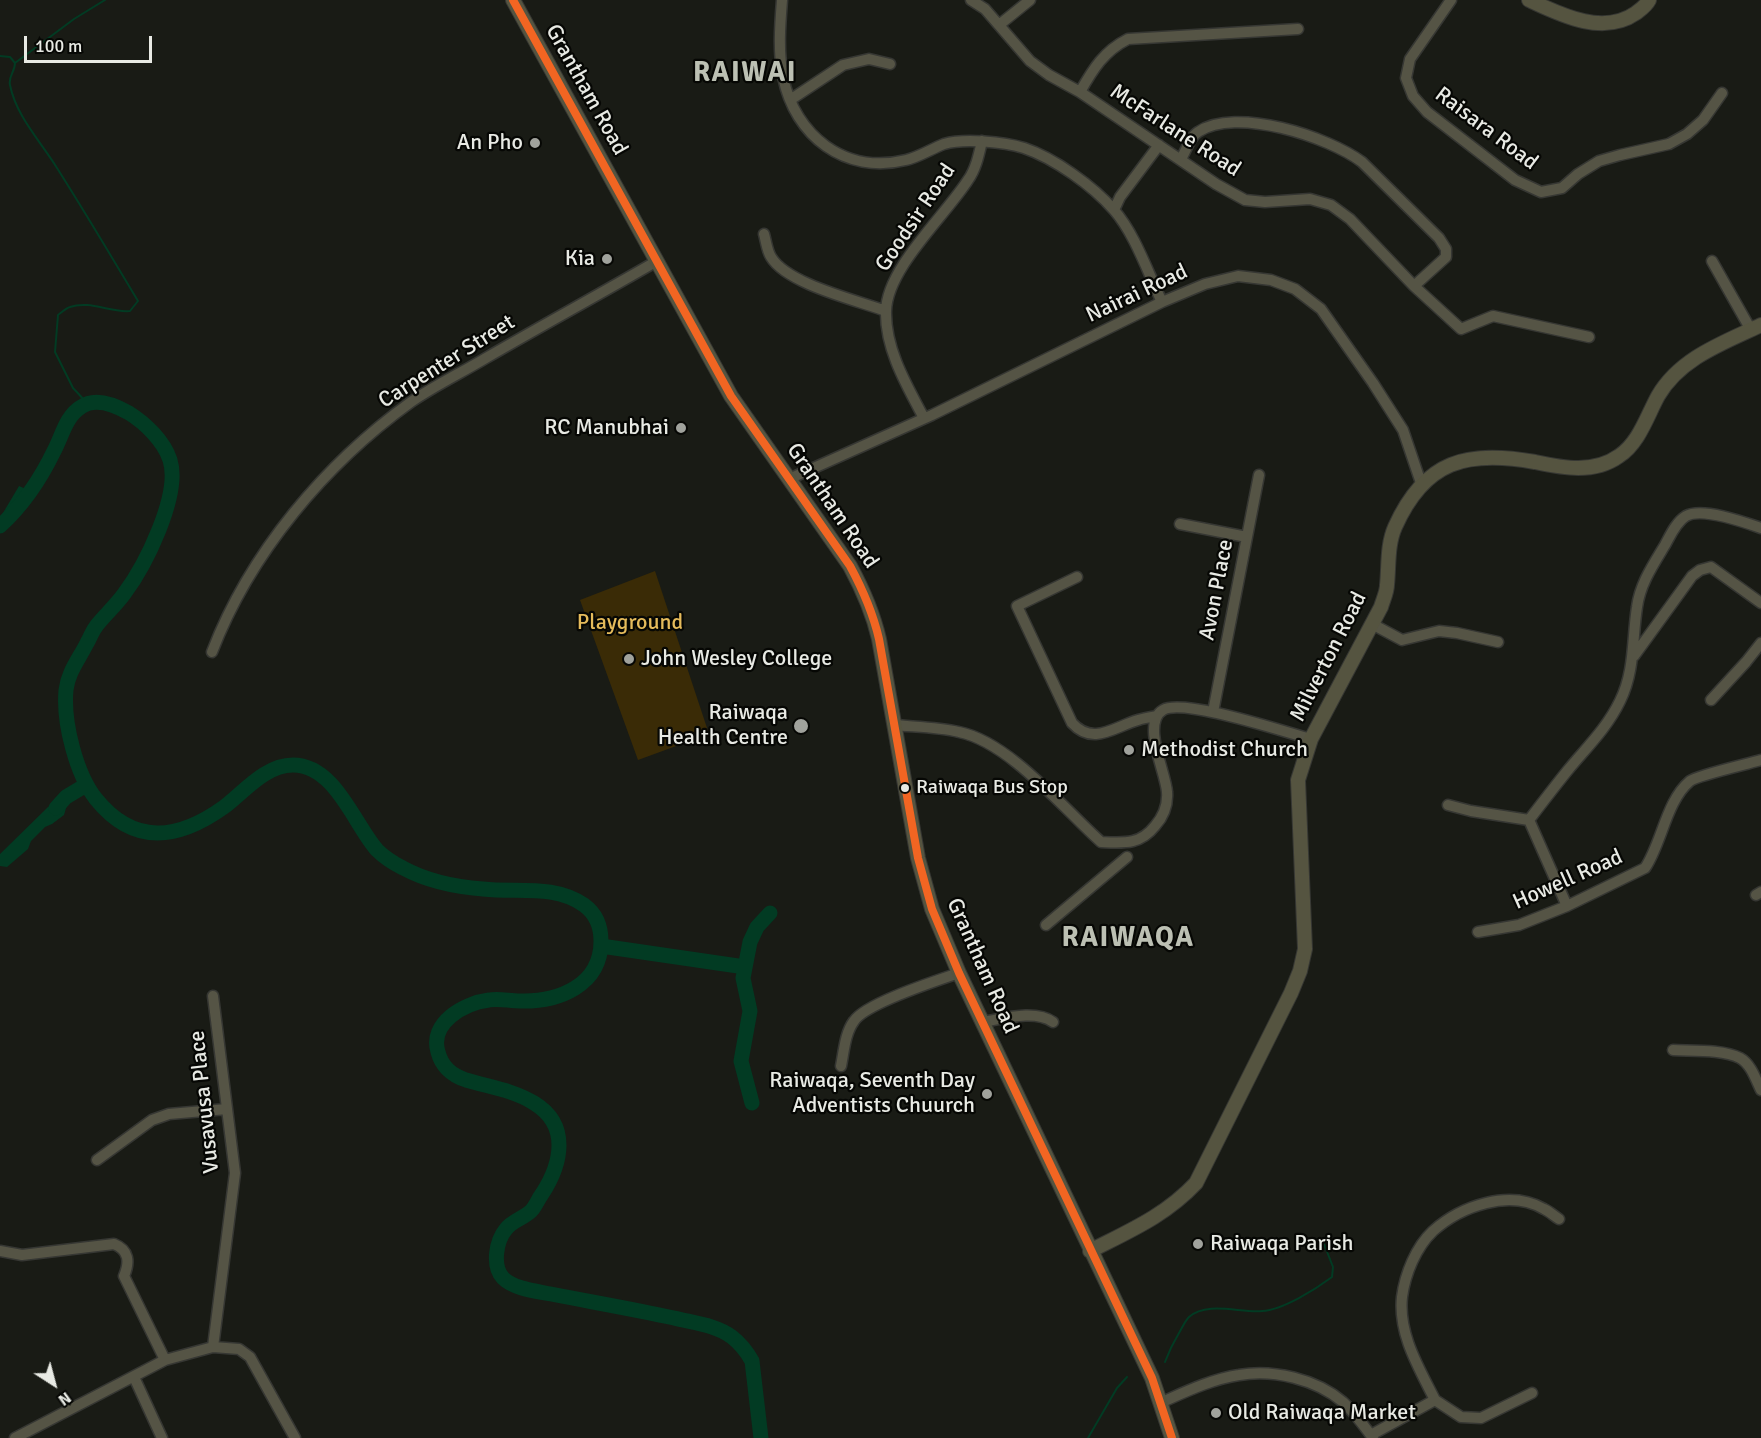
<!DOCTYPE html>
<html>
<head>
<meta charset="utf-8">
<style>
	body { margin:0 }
	#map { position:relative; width:1761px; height:1438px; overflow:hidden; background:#191b15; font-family:Signika,sans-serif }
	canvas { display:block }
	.north { position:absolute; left:24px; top:1354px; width:60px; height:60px; -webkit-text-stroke:4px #060704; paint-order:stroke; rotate:144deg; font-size:16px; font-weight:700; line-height:24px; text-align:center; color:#e8eae4 }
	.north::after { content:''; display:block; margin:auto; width:21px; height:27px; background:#e8eae4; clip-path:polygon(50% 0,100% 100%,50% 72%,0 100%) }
	.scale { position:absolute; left:24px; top:36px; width:128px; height:27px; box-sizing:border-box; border:3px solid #e8eae4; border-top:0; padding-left:8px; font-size:18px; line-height:21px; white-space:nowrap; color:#e8eae4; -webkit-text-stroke:4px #060704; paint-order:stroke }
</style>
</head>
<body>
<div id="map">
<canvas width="1761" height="1438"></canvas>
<div class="north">N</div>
<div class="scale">100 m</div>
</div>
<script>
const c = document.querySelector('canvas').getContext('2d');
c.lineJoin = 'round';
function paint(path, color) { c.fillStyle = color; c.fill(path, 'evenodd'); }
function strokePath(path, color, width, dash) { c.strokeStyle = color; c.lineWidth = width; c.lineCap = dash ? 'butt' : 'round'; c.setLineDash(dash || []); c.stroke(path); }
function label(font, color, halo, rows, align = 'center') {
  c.font = font + ' Signika,sans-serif'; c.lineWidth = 4.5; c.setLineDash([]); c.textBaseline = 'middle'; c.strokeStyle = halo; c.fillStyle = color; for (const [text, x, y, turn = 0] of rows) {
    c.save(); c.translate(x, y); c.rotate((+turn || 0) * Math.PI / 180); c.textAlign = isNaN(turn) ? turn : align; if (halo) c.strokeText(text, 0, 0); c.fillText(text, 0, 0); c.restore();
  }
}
paint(new Path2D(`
	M655,571l54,163 -71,26 -58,-160z`), '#3a2b06');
paint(new Path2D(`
	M19,486l16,7 -29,34 -6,3v-12z
	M67,792l8,6 -8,7 -3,10 -12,9 -7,3 -14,14 -3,8 -21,18 -7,-1v-12l48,-47z`), '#023b23');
strokePath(new Path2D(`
	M0,56l10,1 5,6
	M87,403l-14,-15 -18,-36 3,-37c3,-2 8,-7 12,-8 20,-7 40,6 60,4l8,-10c-27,-45 -53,-89 -81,-133 -16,-26 -41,-52 -47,-83 -2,-9 5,-13 5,-22l59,-44 31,-19
	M1165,1362c4,-11 8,-19 14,-29 3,-5 6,-12 10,-16 18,-16 51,-4 73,-6 21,-1 54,-22 70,-34l1,-10 -9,-23
	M1088,1438l29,-50 10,-11`), '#023b23', 2);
strokePath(new Path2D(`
	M0,526c22,-20 41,-48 54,-75 8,-15 12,-35 27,-44 14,-10 34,-2 48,6 16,10 35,28 41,47 11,35 -25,106 -46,134 -8,11 -18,20 -27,31 -6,8 -5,9 -10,18 -8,16 -19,29 -21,47 -3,32 10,84 30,109 38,47 82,41 128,8 20,-15 41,-42 69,-42 42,0 61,59 84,85 8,8 16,13 26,18 24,13 53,19 80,21 34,4 71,-5 101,16 11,8 17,21 17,36 0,45 -43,61 -81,60 -11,0 -21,-3 -31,-1 -25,3 -60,23 -51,52 4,15 13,23 28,28 23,7 47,10 68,23 36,22 28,60 8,91 -4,5 -6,12 -11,17 -7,7 -19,10 -25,18 -10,12 -14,37 -3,49 11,11 33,13 48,16 41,8 82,15 123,24 20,5 42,7 58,19 9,7 15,15 20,24l9,77
	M56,808l10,-11 20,-12
	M601,946l144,21
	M752,1103l-11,-42 9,-50 -7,-33 7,-36 7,-15 13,-14`), '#023b23', 15);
const minor = new Path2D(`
	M782,0c-2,25 -4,52 1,77 12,59 62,98 123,83 13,-3 25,-11 38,-16 20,-6 60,-2 80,4 30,10 69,38 90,62 21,24 34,63 48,92
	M971,0l14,9 45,52 19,14 31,17 136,92 29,16 20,2 45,-3 21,6 19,14 64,67 47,43 32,-13 96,21
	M1451,0l-41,59 -4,19 7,18 14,16 88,68 26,12 21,-4 16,-14 21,-13 21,-6 49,-11 18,-10 16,-14 19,-27
	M999,25l31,-25
	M1080,92c13,-23 24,-41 48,-53l170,-10
	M790,100l53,-35 26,-6 21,5
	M1181,159c5,-8 9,-22 17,-27 37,-26 131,5 164,30l77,76 7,11v8l-32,29
	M1114,210l6,-13 39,-52
	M764,234c2,7 3,17 7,23 16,27 85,43 115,54
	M1712,261l39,69
	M924,418c-17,-32 -39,-69 -38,-107 1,-43 59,-95 82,-131 8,-11 11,-26 14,-39
	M789,479l143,-64 230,-113 43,-18 33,-8 33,4 24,9 26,20 52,74 30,47 18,53
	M1180,524l67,13
	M1077,577l-60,29 55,117c21,23 42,4 66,-3 6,-2 13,-3 19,-4
	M1372,624l30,16 37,-9 18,2 41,9
	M212,652c38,-99 113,-188 199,-250 23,-16 50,-29 75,-44 57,-33 114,-64 171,-97
	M1634,656l58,-80 8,-6 11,-3 50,36
	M1711,700l35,-38 15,-19
	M1213,712l46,-237
	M894,725c22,2 44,2 65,7 50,10 104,76 142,110 23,1 39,3 54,-16 8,-9 13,-21 12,-34 -1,-19 -26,-69 -4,-82 21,-12 121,22 148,29
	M1448,805l23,6 58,9
	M1529,820c13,-17 26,-34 39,-50 19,-23 39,-42 52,-69 15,-30 12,-62 17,-94 3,-23 16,-42 28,-62 5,-9 11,-23 21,-29 16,-9 58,6 75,12
	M1529,820l38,86
	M1756,895l5,-3
	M1046,925l81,-68
	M1478,932l41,-7 48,-19 78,-38c17,-25 21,-67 45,-87 8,-6 58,-17 71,-21
	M982,1022c20,-3 53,-13 71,0
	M1673,1050c18,1 50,-1 67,8 11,6 16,22 21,32
	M841,1066c3,-15 4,-33 13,-45 12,-18 82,-40 105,-48
	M97,1160l55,-40 17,-6 58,-5
	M0,1251l22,4 92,-11c15,6 16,18 10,32l41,84
	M213,1347l22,-174 -22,-177
	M134,1377l28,61
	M1435,1400c-16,-32 -37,-66 -33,-103 3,-23 14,-50 31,-66 28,-25 76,-42 111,-22 5,2 10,7 15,10
	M1160,1403c25,-11 52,-24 79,-28 34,-6 77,4 104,27 11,10 21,24 30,36
	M1371,1435l64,-35 26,17 20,1 51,-25
	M15,1438l150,-78 48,-13 26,2 11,8 45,81`);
const major = new Path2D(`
	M513,0l218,396 119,170c13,24 23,47 29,73l39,219 14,51 27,64 193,405 20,60
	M1529,0c32,15 74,36 107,13 5,-4 10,-7 13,-13
	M1090,1251c39,-20 75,-35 106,-68l95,-190 9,-22 5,-22 -7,-169 13,-41 70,-132c2,-7 6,-15 6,-22 2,-19 0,-40 8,-58 30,-67 72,-77 140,-65 28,6 59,12 84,-6 20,-13 28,-40 39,-60 22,-38 65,-53 103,-71`);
strokePath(minor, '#363733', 13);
strokePath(major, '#363733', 16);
strokePath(minor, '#555445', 10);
strokePath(major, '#555440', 14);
strokePath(new Path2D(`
	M513,0l218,396 119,170c13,24 23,47 29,73l39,219 14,51 27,64 193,405 20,60`), '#f26522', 8);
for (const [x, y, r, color] of [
	[535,143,6,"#a0a29c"],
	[607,259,6,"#a0a29c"],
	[681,428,6,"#a0a29c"],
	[629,659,6,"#a0a29c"],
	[801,726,8,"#a0a29c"],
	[1129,750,6,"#a0a29c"],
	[905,788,5,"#e8eae4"],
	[987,1094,6,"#a0a29c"],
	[1198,1244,6,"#a0a29c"],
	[1216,1413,6,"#a0a29c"]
]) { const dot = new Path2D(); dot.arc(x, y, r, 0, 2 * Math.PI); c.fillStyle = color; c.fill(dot); strokePath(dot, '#060704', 2); }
label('20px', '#e8eae4', '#060704', [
	["Raiwaqa Bus Stop",916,788]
], 'left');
label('22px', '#e8eae4', '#060704', [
	["Grantham Road",586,90,61],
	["Raisara Road",1486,129,37],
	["McFarlane Road",1175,131,33],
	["Goodsir Road",916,218,-56],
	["Nairai Road",1137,294,-25],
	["Carpenter Street",447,362,-32],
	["Grantham Road",832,506,56],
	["Avon Place",1217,590,-79],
	["Milverton Road",1329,657,-63],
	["Howell Road",1568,880,-24],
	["Grantham Road",982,966,66],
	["Vusavusa Place",205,1102,-96]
]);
label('22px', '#e8eae4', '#060704', [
	["An Pho",523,143],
	["Kia",595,259],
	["RC Manubhai",669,428],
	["John Wesley College",641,659,"left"],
	["Raiwaqa",788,713],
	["Health Centre",788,738],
	["Methodist Church",1141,750,"left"],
	["Raiwaqa, Seventh Day",975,1081],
	["Adventists Chuurch",975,1106],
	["Raiwaqa Parish",1210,1244,"left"],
	["Old Raiwaqa Market",1228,1413,"left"]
], 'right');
label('22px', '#e5bb5b', '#060704', [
	["Playground",630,623]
]);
c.letterSpacing = '1.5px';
label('bold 28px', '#bcc0b3', '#060704', [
	["RAIWAI",745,74],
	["RAIWAQA",1128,939]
]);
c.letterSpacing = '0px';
</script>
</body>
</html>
